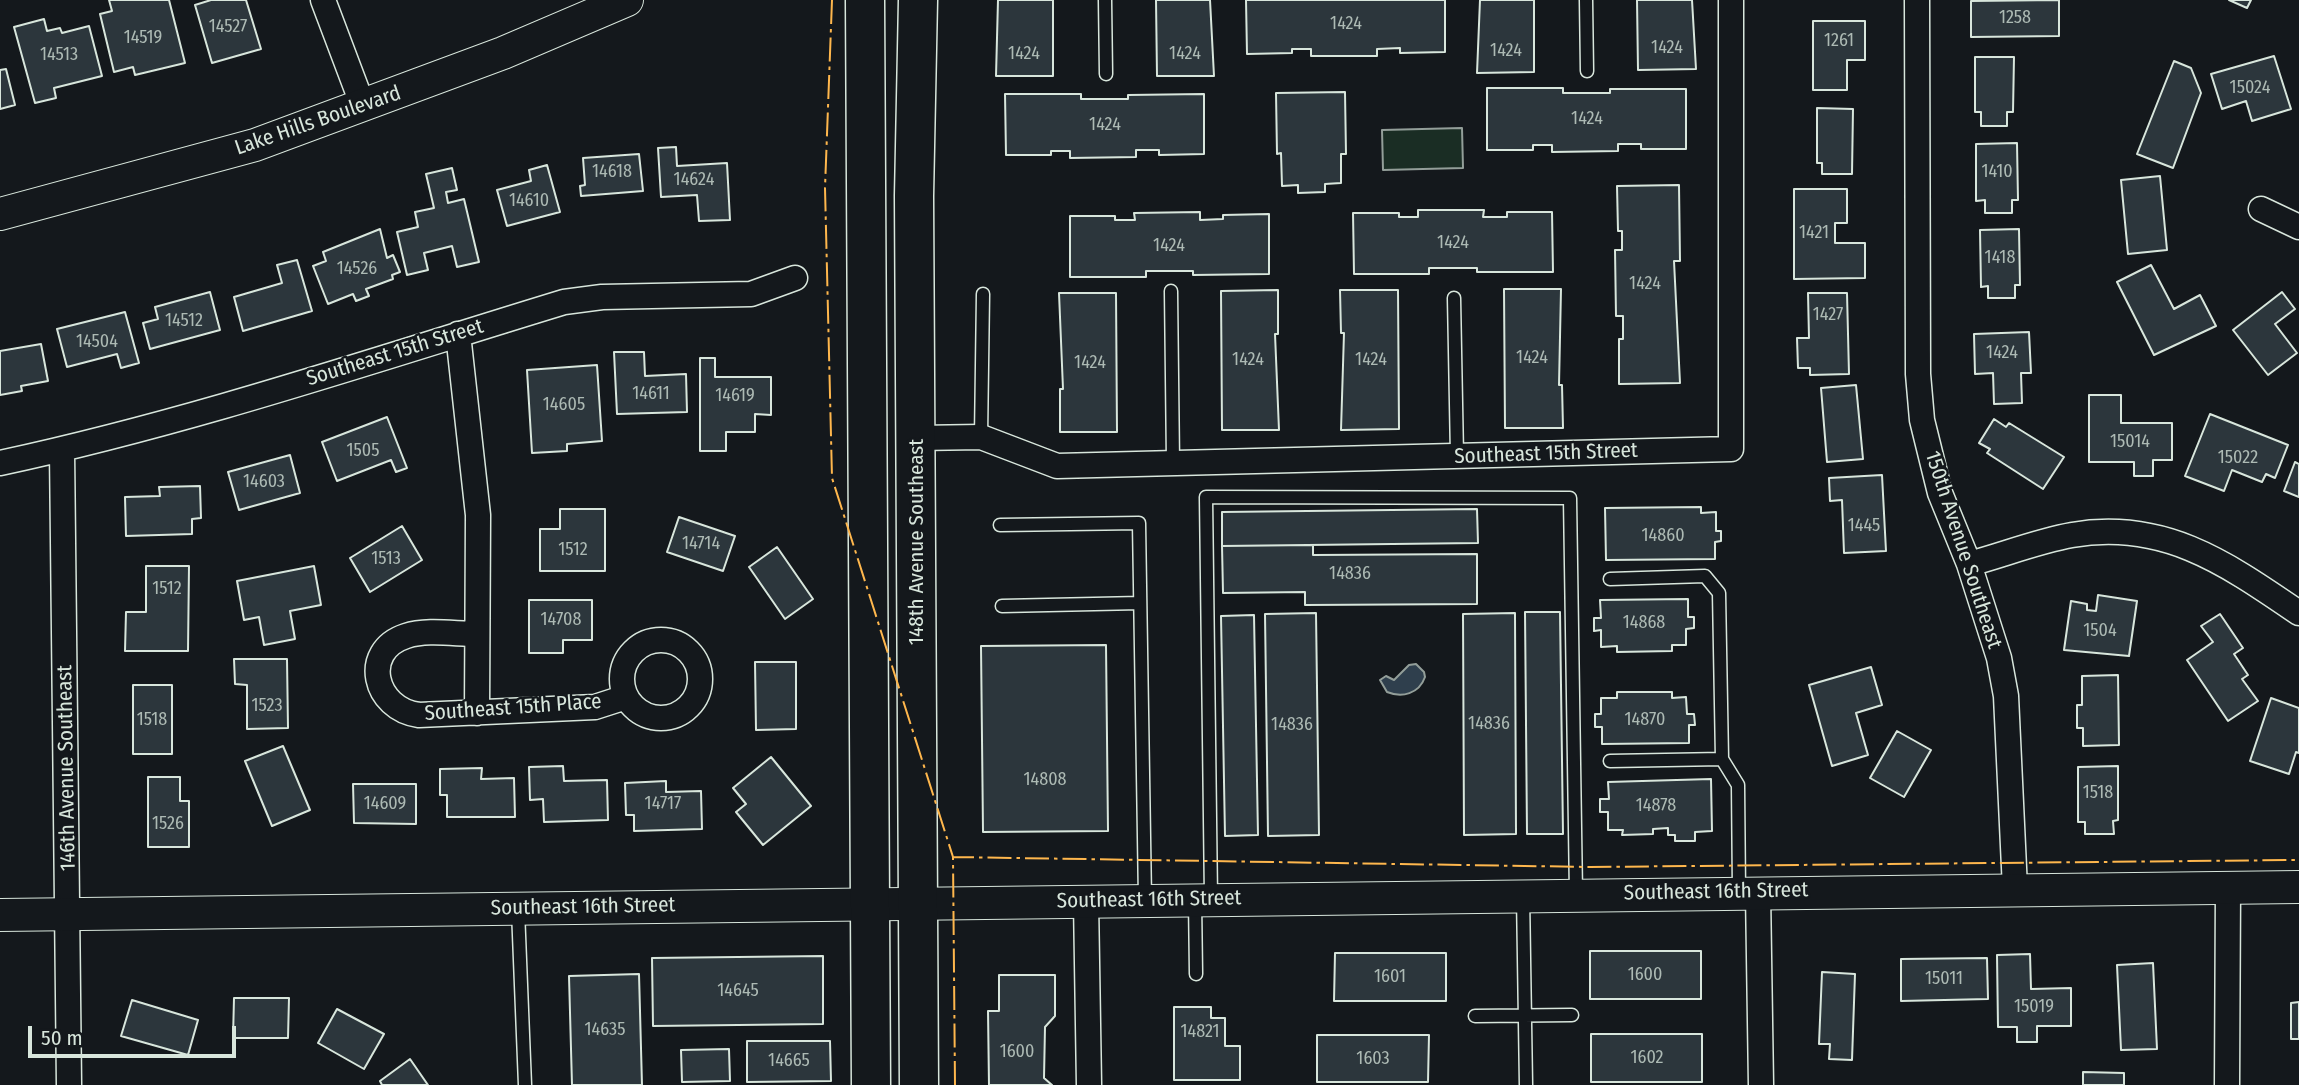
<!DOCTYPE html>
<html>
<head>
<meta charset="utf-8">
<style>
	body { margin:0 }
	#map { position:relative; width:2299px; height:1085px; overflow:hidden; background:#14181c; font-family:"Fira Sans Condensed",sans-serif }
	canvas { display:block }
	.scale { position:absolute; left:28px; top:1026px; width:208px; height:32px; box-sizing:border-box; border:4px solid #d8e6dc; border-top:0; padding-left:9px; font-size:21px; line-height:24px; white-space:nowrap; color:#d8e6dc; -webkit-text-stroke:5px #14181c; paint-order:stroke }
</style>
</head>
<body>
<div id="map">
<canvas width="2299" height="1085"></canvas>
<div class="scale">50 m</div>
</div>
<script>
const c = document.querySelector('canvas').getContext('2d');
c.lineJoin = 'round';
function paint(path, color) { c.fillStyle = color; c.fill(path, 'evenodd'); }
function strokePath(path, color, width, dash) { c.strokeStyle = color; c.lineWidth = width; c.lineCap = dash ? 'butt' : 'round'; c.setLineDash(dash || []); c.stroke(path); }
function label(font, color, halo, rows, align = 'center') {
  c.font = font + ' "Fira Sans Condensed",sans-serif'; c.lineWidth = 5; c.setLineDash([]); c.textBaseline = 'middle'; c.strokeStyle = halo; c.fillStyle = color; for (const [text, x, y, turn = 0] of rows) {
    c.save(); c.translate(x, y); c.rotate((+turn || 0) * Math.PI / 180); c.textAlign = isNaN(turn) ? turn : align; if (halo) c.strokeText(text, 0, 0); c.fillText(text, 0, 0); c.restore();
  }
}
const green = new Path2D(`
	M1462,128l1,40 -80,2 -1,-40z`);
paint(green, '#1a2d24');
strokePath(green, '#939e99', 2);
const water = new Path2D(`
	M1416,664l8,8 1,5c-6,17 -23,21 -38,15l-7,-12 6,-4 8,4 15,-15z`);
paint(water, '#2f3f4d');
strokePath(water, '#939e99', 2);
const building = new Path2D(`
	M109,0h60l16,63 -50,12 -2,-8 -19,5 -14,-58 12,-3z
	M211,0h35l15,49 -49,14 -17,-58z
	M998,0h55v76h-57z
	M1156,0h54l4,76h-57z
	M1246,0h199v52l-45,1v-5l-23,1v7h-66v-7h-19v4l-45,1z
	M1480,0h54v72l-57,1z
	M1637,0h55l4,69 -58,1z
	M2059,0v36l-88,1v-36z
	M2229,0h22l-4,8z
	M44,19l3,12 13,-3 2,5 27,-7 13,50 -48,12 2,10 -21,5 -21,-76z
	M1813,21h52v39h-18v30h-34z
	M2274,56l17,53 -39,12 -6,-20 -24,8 -11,-35z
	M1975,57h39l-1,55h-6v14h-26v-14h-6z
	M2174,61l17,7 10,25 -28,75 -36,-14z
	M6,69l9,36 -15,4v-39z
	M1487,88h76v5h47v-4h76v60h-45v-5h-23v7l-66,1v-7h-19v5h-46z
	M1345,92l1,62h-5v29l-16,1v8l-27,1v-8l-16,1 -1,-33 -4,1 -1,-61z
	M1005,94h76v5h47v-4l76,-1v60l-45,1v-5h-23v7l-66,1v-7h-19v4h-45z
	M1817,108l36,1 -1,65h-30v-11h-5z
	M2017,143l1,57h-6v13h-27v-13l-9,1v-57z
	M676,147l1,19 50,-3 3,57 -31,1 -2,-26 -36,2 -3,-49z
	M639,154l4,37 -62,5 -1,-10 5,-1 -2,-27z
	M547,165l13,47 -53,14 -10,-36 34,-9 -2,-11z
	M452,168l5,22 -11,2 2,11 16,-4 15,63 -22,5 -5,-21 -28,7 4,17 -21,5 -10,-43 21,-5 -3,-15 19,-4 -8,-34z
	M2160,176l7,74 -39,4 -7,-74z
	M1679,185l1,76h-6l6,122 -61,1v-45h4v-23h-7l-1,-66h7v-19h-4l-1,-45z
	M1794,189h53v34h-12v20h30v35l-71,1z
	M1418,210h66l-1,7h24v-5h45l1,60h-76v-4h-48v6h-75l-1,-61h46v4h19z
	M1200,212v8l23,-1v-4l46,-1v60l-76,1v-4h-47v6h-76v-61h45v4h20l-1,-7z
	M380,229l7,29 6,-3 7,17 -8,3 1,4 -27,10 3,7 -13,5 -3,-7 -25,10 -15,-38 13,-5 -3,-9z
	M2019,229l1,56h-5v13h-27v-12l-7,1 -1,-57z
	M297,260l15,51 -69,20 -9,-34 48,-14 -5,-18z
	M2151,265l23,44 26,-14 16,31 -62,29 -37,-73z
	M1504,289h57l-2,96h3l1,43h-58z
	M1278,290v44h-3l4,96h-57l-1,-139z
	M1340,290h58l1,139 -58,1 3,-97h-3z
	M210,292l10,38 -70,19 -7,-26 15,-4 -3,-12z
	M2282,292l13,17 -20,15 22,29 -29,22 -35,-45z
	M1059,293h57l1,139h-57v-43h3z
	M1808,293h39l2,81 -39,1v-7h-12l-1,-30h12z
	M125,312l14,51 -18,5 -4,-14 -50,13 -10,-38z
	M2029,332l2,41h-10l1,30 -28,1 -1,-31 -18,1 -1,-40z
	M41,344l7,37 -27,5 1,5 -22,4v-44z
	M614,352h30l1,24 41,-2 1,38 -70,2z
	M700,358h15v19h56v38l-16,-1v18h-29v19h-26z
	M597,365l5,76 -35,3v7l-35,2 -5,-83z
	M1856,385l7,74 -36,3 -6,-74z
	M2089,395h32v28h51v37h-19v16h-19v-14h-45z
	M2210,414l78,31 -13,33 -9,-4 -4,8 -30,-12 -8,21 -39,-15z
	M387,417l20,51 -11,4 -5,-12 -54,21 -15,-39z
	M1994,419l12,8 3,-4 55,34 -21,32 -56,-36 3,-4 -11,-6z
	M290,455l10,38 -61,17 -11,-38z
	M2295,462l4,2v33l-15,-6z
	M1882,475l4,76 -42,2 -2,-53 -12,1 -1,-23z
	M200,486l1,32 -9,1v15l-66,2 -1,-39 35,-1 -1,-9z
	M1701,507v6l15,-1v19h5v10l-6,1v17l-109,1 -1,-52z
	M560,509h45v62h-65v-42h20z
	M1477,509l1,34 -256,3v-34z
	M679,517l56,19 -12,35 -56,-19z
	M402,526l20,34 -52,32 -20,-34z
	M1313,545v10l164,-1v50l-172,1v-13l-82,1 -1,-47z
	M777,547l36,52 -28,20 -36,-52z
	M146,566h43l-1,85h-63l1,-39h20z
	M314,566l7,39 -31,6 5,28 -31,6 -5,-28 -15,3 -7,-39z
	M2098,595l39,6 -8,55 -65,-6 7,-49 16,3v6l9,1z
	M1688,599v18h6v11l-8,1v16h-14v6l-55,1v-6l-16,1v-17l-7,1v-13h7l-1,-18z
	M529,600h63v40h-29v13h-34z
	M1525,612h35l3,222h-36z
	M1316,613l3,222 -51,1 -3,-222z
	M1515,613l1,221 -52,1 -1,-221z
	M2220,614l23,34 -9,6 14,21 -6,4 16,22 -30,20 -41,-61 26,-18 -12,-16z
	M1254,615l4,220 -33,1 -4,-220z
	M1106,645l2,186 -125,1 -2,-186z
	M234,659h53l1,69 -41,1v-44l-12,-1z
	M755,662h41v67l-40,1z
	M1871,667l11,38 -26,8 12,42 -36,11 -23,-81z
	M2118,675l1,70 -36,1v-18h-6v-23h5v-29z
	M133,685h39v69h-39z
	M1617,692h55v6l14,-1 1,17h7l1,11h-6v18l-87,1v-17h-7v-13h6v-16h16z
	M2271,698l28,10v45l-3,-1 -7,22 -39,-13z
	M1897,731l34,19 -27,47 -34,-19z
	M283,746l27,64 -38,16 -27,-65z
	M771,757l40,49 -48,39 -27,-33 10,-8 -13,-16z
	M563,766l1,15 43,-1 1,40 -64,2 -1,-23 -13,1 -1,-33z
	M2118,766v54l-5,1 1,13h-29v-12h-7v-55z
	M482,768l-1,11 33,-1 1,39h-68v-22h-7v-26z
	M148,777h32v24h9v46h-41z
	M1711,779l1,52 -17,1v9h-20v-6h-7v-7l-15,1v5l-31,1 1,-5h-15v-18h-8v-13h9l-1,-17z
	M666,781v11l35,-1 1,38 -68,2v-16h-8l-1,-32z
	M353,784h63v40l-62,-1z
	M1590,951h111v48h-111z
	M1335,953h111v48h-112z
	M2030,954l1,35 40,-1v38h-34v16h-20v-15h-19l-1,-72z
	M823,956v68l-170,2 -1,-68z
	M1987,958l1,41 -87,2v-42z
	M2153,963l4,86 -36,1 -4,-85z
	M1822,972l33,2 -3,86 -23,-1 1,-15h-11z
	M639,974l3,111h-70l-3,-109z
	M999,975h56v41l-10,11 -1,51 8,7h-63l-1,-74h11z
	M234,998h55l-1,40h-55z
	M132,1000l66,20 -10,35 -67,-19z
	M2299,1002v37h-8v-36z
	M1174,1007h37v11h14v28h15v34h-66z
	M337,1009l47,25 -20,35 -46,-26z
	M1591,1034h111v48h-111z
	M1317,1035h112l-1,47h-111z
	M747,1041h83l1,40 -84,1z
	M729,1049l1,32 -48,1 -1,-32z
	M410,1059l18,26h-46l-2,-4z
	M2083,1072l41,1v12h-41z`);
paint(building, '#2c363c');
strokePath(building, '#d8e6dc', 2);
const service = new Path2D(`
	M1105,0l1,74
	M1586,0l1,71
	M1171,291l2,172
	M1454,298l3,158
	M981,437l2,-143
	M1000,525l139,-2 6,377
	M1610,579l95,-3 14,17 3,166 16,26 1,107
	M1002,606l138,-3
	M1610,761l112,-2
	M1523,895l3,190
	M1211,899l-5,-402 364,1 6,396
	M1195,900l1,74
	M518,910l7,175
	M1475,1016l97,-1`);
const minor = new Path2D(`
	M323,0l40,106
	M1917,0l1,374 4,46 18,73 29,71 30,94 7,38 9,193
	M2261,209l38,18
	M458,334l20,181 -1,198
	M917,438l64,-1 76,29 674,-17v-449
	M62,450l7,635
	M0,463c191,-41 377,-104 564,-161l38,-5 149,-3 44,-16
	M1969,564c34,-9 69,-23 103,-29 92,-16 155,29 227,78
	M477,634c-22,0 -50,-5 -71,2 -46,15 -32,73 13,79l176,-8 31,-10
	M622 679a39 39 0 1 1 78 0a39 39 0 1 1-78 0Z
	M1758,892l3,193
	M1086,901l3,184
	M2227,1085l1,-198`);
const tertiary = new Path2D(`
	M0,214l255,-69 248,-92 124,-53
	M0,915l2299,-28`);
const primary = new Path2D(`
	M865,0l6,1085
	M918,0l-4,196 5,889`);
strokePath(service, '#d8e6dc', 15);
strokePath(minor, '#d8e6dc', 27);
strokePath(tertiary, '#d8e6dc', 34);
strokePath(primary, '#d8e6dc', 41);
strokePath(service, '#14181c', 12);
strokePath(minor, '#14181c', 24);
strokePath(tertiary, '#14181c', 32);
strokePath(primary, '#14181c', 38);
strokePath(new Path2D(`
	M832,0l-7,188 7,290 121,379
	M955,1085l-2,-228 637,10 709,-7`), '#ffb74d', 2, [24, 5, 3.5, 5]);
label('18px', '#adbab4', null, [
	["1258",2015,18],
	["1424",1346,24],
	["14527",228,27],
	["14519",143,38],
	["1261",1839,41],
	["1424",1667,48],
	["1424",1506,51],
	["1424",1024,54],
	["1424",1185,54],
	["14513",59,55],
	["15024",2250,88],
	["1424",1587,119],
	["1424",1105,125],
	["14618",612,172],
	["1410",1997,172],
	["14624",694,180],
	["14610",529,201],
	["1421",1814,233],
	["1424",1453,243],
	["1424",1169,246],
	["1418",2000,258],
	["14526",357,269],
	["1424",1645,284],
	["1427",1828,315],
	["14512",184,321],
	["14504",97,342],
	["1424",2002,353],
	["1424",1532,358],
	["1424",1248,360],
	["1424",1371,360],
	["1424",1090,363],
	["14611",651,394],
	["14619",735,396],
	["14605",564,405],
	["15014",2130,442],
	["1505",363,451],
	["15022",2238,458],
	["14603",264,482],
	["1445",1864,526],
	["14860",1663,536],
	["14714",701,544],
	["1512",573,550],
	["1513",386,559],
	["14836",1350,574],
	["1512",167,589],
	["14708",561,620],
	["14868",1644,623],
	["1504",2100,631],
	["1523",267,706],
	["1518",152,720],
	["14870",1645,720],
	["14836",1489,724],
	["14836",1292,725],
	["14808",1045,780],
	["1518",2098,793],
	["14609",385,804],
	["14717",663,804],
	["14878",1656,806],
	["1526",168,824],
	["1600",1645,975],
	["1601",1390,977],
	["15011",1944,979],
	["14645",738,991],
	["15019",2034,1007],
	["14635",605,1030],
	["14821",1200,1032],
	["1600",1017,1052],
	["1602",1647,1058],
	["1603",1373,1059],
	["14665",789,1061]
]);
label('21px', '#d8e6dc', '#14181c', [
	["Lake Hills Boulevard",318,121,-19],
	["Southeast 15th Street",395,353,-17],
	["Southeast 15th Street",1546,454,-2],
	["148th Avenue Southeast",917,542,-90],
	["150th Avenue Southeast",1963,550,72],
	["Southeast 15th Place",513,708,-4],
	["146th Avenue Southeast",67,768,-91],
	["Southeast 16th Street",1716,892,-1],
	["Southeast 16th Street",1149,900,-1],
	["Southeast 16th Street",583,907,-1]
]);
</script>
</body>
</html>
